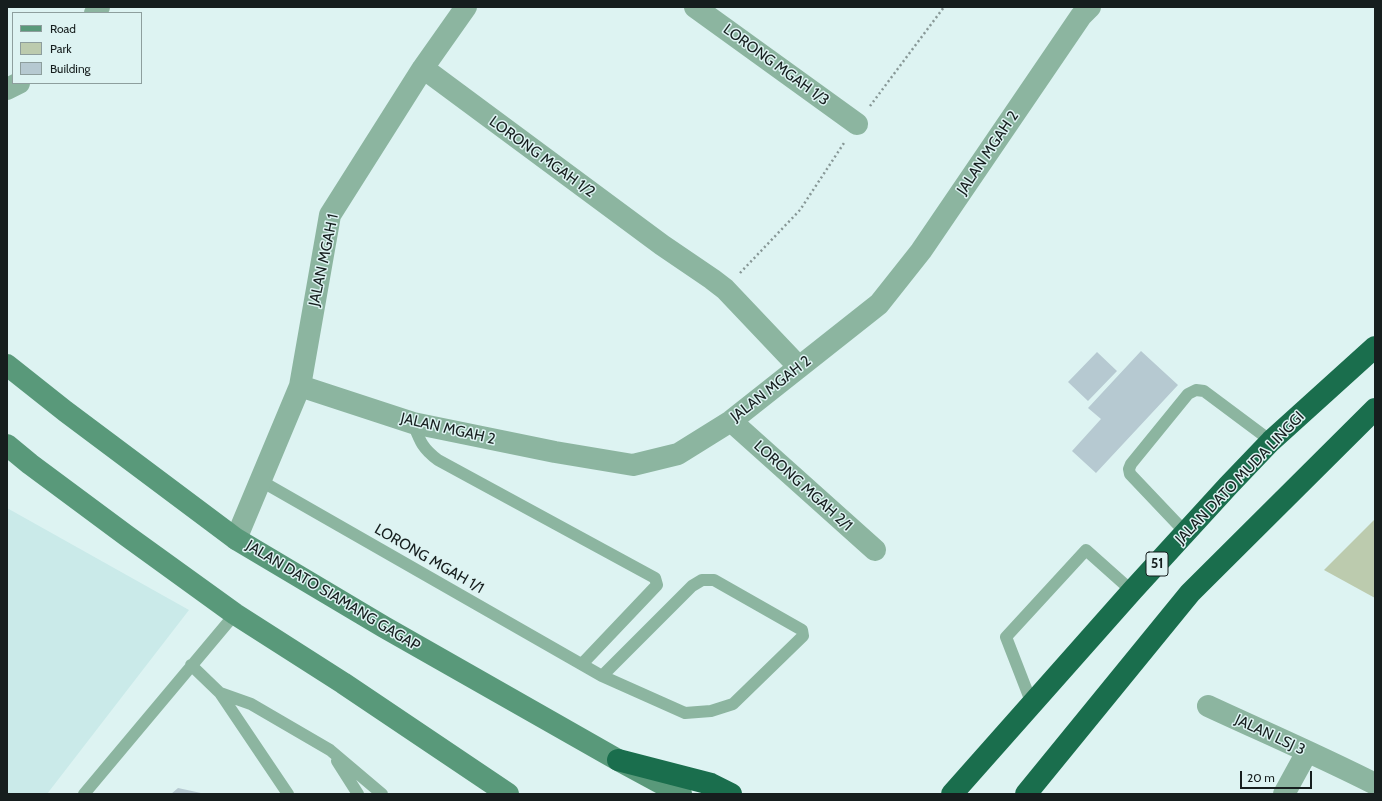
<!DOCTYPE html>
<html>
<head>
<meta charset="utf-8">
<style>
	body { margin:0 }
	#map { position:relative; width:1382px; height:801px; overflow:hidden; background:#ddf3f2; font-family:Cabin,sans-serif }
	canvas { display:block }
	.frame { position:absolute; inset:0; border:8px solid #161e1e; pointer-events:none }
	.legend { position:absolute; left:12px; top:12px; width:130px; height:72px; box-sizing:border-box; background:#ddf3f2; border:1px solid #8d9e9d; margin:0; padding:5px 7px; list-style:none; font-size:12px; color:#161e1e }
	.legend li { display:flex; align-items:center; gap:8px; height:20px }
	.legend b { width:20px; border:1px solid #8d9e9d }
	.scale { position:absolute; left:1240px; top:771px; width:72px; height:18px; box-sizing:border-box; border:2px solid #161e1e; border-top:0; padding-left:5px; font-size:12px; line-height:14px; white-space:nowrap; color:#161e1e; -webkit-text-stroke:3px #ddf3f2; paint-order:stroke }
</style>
</head>
<body>
<div id="map">
<canvas width="1382" height="801"></canvas>
<div class="frame"></div>
<ul class="legend">
<li><b style="height:5px;background:#59997a"></b>Road</li>
<li><b style="height:11px;background:#bccbae"></b>Park</li>
<li><b style="height:11px;background:#b6c9d1"></b>Building</li>
</ul>
<div class="scale">20 m</div>
</div>
<script>
const c = document.querySelector('canvas').getContext('2d');
c.lineJoin = 'round';
function paint(path, color) { c.fillStyle = color; c.fill(path, 'evenodd'); }
function strokePath(path, color, width, dash) { c.strokeStyle = color; c.lineWidth = width; c.lineCap = dash ? 'butt' : 'round'; c.setLineDash(dash || []); c.stroke(path); }
function label(font, color, halo, rows, align = 'center') {
  c.font = font + ' Cabin,sans-serif'; c.lineWidth = 3; c.setLineDash([]); c.textBaseline = 'middle'; c.strokeStyle = halo; c.fillStyle = color; for (const [text, x, y, turn = 0] of rows) {
    c.save(); c.translate(x, y); c.rotate((+turn || 0) * Math.PI / 180); c.textAlign = isNaN(turn) ? turn : align; if (halo) c.strokeText(text, 0, 0); c.fillText(text, 0, 0); c.restore();
  }
}
paint(new Path2D(`
	M7,508l182,102 -142,184h-40z`), '#caeae9');
paint(new Path2D(`
	M1375,519v79l-51,-28z`), '#bccbae');
paint(new Path2D(`
	M1141,351l37,34 -82,88 -24,-22 29,-32 -13,-11z
	M1097,352l20,19 -29,30 -20,-19z
	M178,788l23,5v1h-30z`), '#b6c9d1');
strokePath(new Path2D(`
	M870,106l74,-99
	M740,273l60,-63 44,-67`), '#879796', 2.5, [2, 3]);
strokePath(new Path2D(`
	M413,423c7,18 9,25 25,37l217,118 2,7 -75,79
	M261,481l341,195 83,37 26,-2 22,-7 70,-68 -1,-6 -88,-50h-12l-10,6 -90,90
	M1186,533l-56,-59 -1,-5 2,-5 57,-70 8,-4 8,1 67,50
	M191,665l29,28 68,101
	M220,693l31,11 79,46 52,44
	M1032,704l-26,-67 80,-87 46,41
	M337,761l21,33
	M84,794l151,-180`), '#8cb5a0', 12);
strokePath(new Path2D(`
	M695,7l162,117
	M95,13l4,-6
	M423,68l239,177 50,34 13,10 74,78
	M7,89l12,-6
	M300,386l113,37 142,29 78,13 45,-11 53,-33 148,-117 42,-53 160,-235 9,-9
	M731,421l144,129
	M236,539l64,-153 30,-171 93,-147 43,-61
	M1208,706c56,26 112,50 167,78
	M1284,794l23,-42`), '#8cb5a0', 22);
strokePath(new Path2D(`
	M7,365l58,46 171,128 148,88 234,133 63,34
	M7,445l23,19 97,72 108,78 108,69 165,111`), '#59997a', 22);
strokePath(new Path2D(`
	M618,760l93,24 20,10
	M952,794l180,-203 96,-105 43,-45 104,-94
	M1026,794l164,-201 185,-184`), '#1a6e4d', 22);
for (const [x, y, w] of [
	[1157,564,22]
]) { const box = new Path2D(); box.roundRect(x - w / 2, y - 12, w, 24, 3); c.fillStyle = '#ddf3f2'; c.fill(box); strokePath(box, '#161e1e', 1); }
label('bold 14px', '#161e1e', null, [
	["51",1157,564]
]);
label('15px', '#161e1e', '#ddf3f2', [
	["LORONG MGAH 1/3",776,65,36],
	["JALAN MGAH 2",988,153,-56],
	["LORONG MGAH 1/2",542,157,36],
	["JALAN MGAH 1",324,260,-78],
	["JALAN MGAH 2",771,389,-38],
	["JALAN MGAH 2",448,429,13],
	["JALAN DATO MUDA LINGGI",1240,478,-46],
	["LORONG MGAH 2/1",803,486,42],
	["LORONG MGAH 1/1",429,559,30],
	["JALAN DATO SIAMANG GAGAP",333,596,31],
	["JALAN LSJ 3",1270,735,25]
]);
</script>
</body>
</html>
